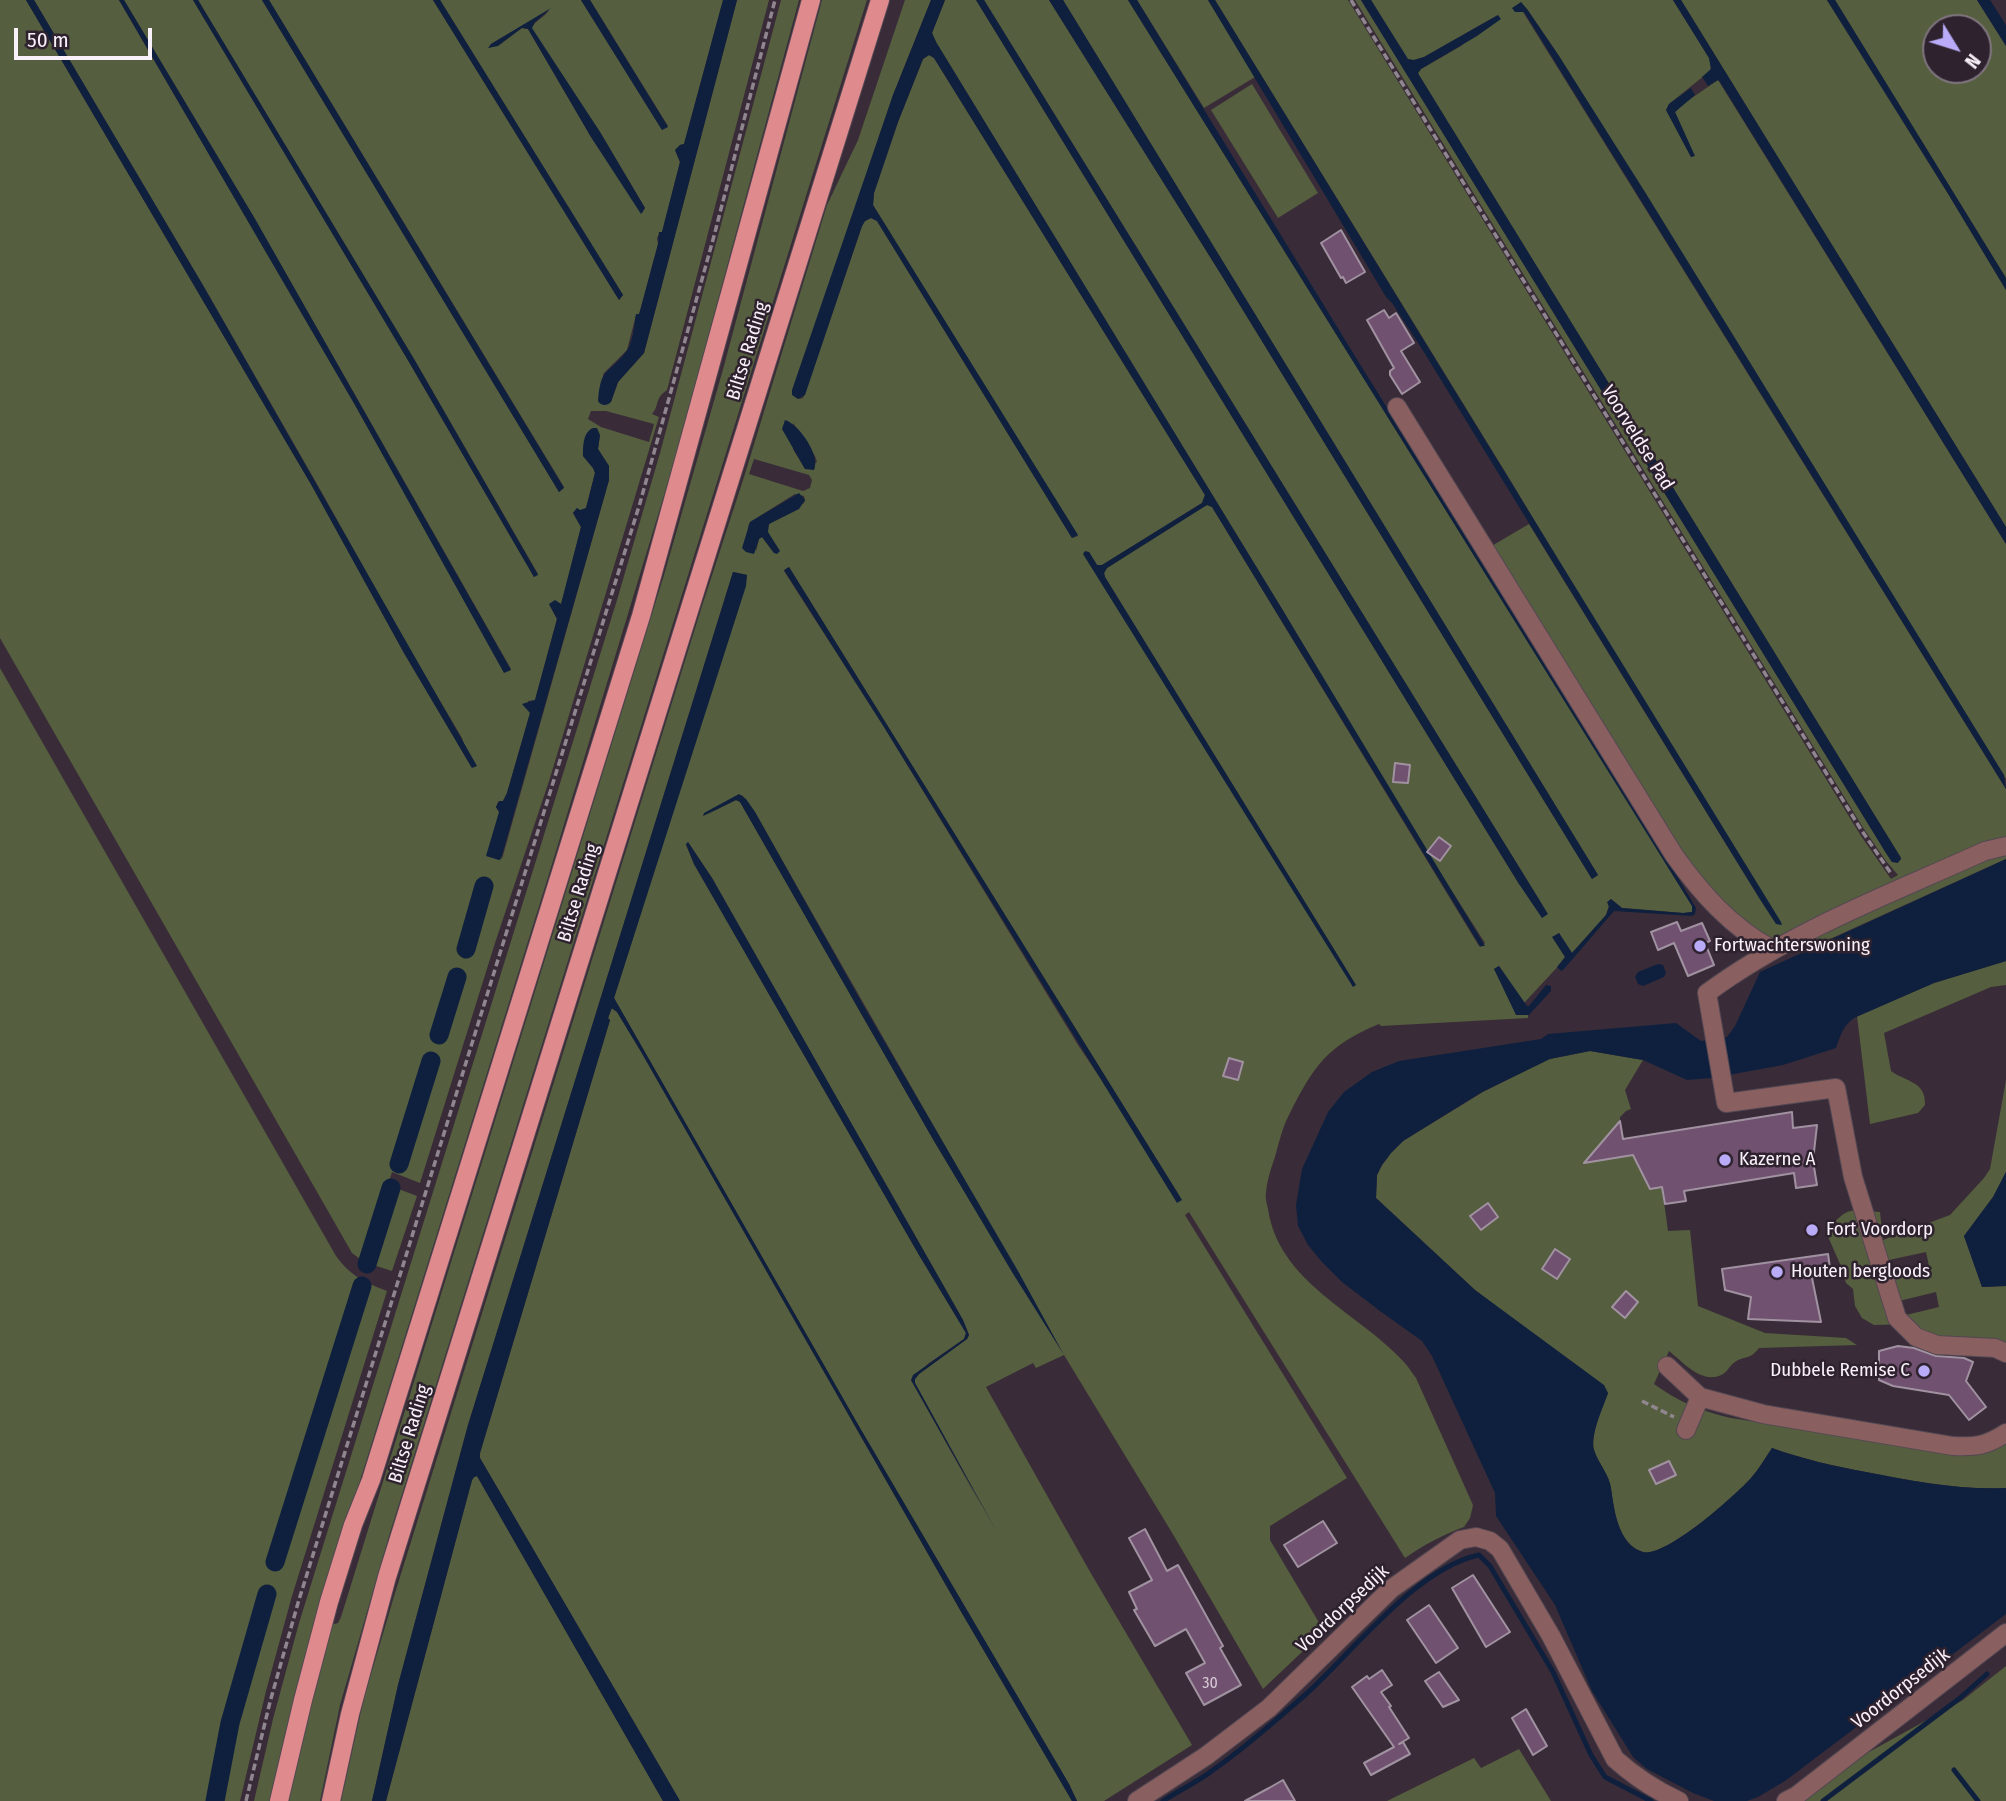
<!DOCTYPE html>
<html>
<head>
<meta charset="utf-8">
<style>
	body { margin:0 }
	#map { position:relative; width:2006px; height:1801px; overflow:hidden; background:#392c38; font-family:"Fira Sans Condensed",sans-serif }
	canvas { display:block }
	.north { position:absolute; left:1922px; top:14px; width:70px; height:70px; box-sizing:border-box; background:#2e222e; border:2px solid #7f757f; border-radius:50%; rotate:128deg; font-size:19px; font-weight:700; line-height:28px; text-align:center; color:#f9f1f9 }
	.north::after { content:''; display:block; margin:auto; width:24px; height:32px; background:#b9abf7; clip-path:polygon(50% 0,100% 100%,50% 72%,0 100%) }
	.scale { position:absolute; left:14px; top:28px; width:138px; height:32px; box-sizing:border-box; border:4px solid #f9f1f9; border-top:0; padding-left:9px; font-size:21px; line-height:24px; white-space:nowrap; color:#f9f1f9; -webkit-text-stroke:5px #2e222e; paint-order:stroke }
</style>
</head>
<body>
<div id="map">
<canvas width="2006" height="1801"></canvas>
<div class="north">N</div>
<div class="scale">50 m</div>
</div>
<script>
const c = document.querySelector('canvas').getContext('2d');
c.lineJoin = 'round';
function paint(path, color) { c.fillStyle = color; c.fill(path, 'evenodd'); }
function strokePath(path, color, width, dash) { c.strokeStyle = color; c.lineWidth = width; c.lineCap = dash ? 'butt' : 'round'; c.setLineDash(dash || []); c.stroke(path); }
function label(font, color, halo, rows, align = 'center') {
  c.font = font + ' "Fira Sans Condensed",sans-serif'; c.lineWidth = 5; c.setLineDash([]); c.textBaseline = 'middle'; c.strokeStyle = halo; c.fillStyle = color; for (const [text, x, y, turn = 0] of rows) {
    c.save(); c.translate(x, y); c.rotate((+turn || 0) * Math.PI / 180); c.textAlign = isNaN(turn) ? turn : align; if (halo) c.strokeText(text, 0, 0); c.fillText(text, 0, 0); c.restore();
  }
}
paint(new Path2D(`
	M0,0h26l286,486 92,167 68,115 -10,-30 -52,-88 -93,-166 -113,-197 -170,-287h85l236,405 150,267 6,-3 -256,-450 -131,-219h69l216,362 125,215 4,-3 -124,-215 -216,-359h64l297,492 5,-5 -295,-487h164l186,300 4,-5 -183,-295h141l81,130 6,-4 -78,-126h133l-39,144 -4,1 -5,5 5,12 -18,70h-2l-3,6 1,6 -18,67 -1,3 -3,1 -9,35 -24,24 8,28 7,-20 26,-29 93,-353h32l-102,390c-13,9 -7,15 -15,24l7,3 -109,361 -55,165 -75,240 -28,-11 -4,13 29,11 -25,75 -28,-9 -12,-9 -352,-615zM549,10c-4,7 -13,10 -18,18l69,104 45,76 -3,5 -51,-76 -63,-108 -6,-1 -33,20 2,-4zM591,411h15l48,13 -5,18 -48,-15 -13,-8zM600,435l-2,14 11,17v14l-107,379 -3,-47 -3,-5 2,-5 5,-1 4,-8 23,-80 -2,-4v-8l7,-1 22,-81 -8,-15 12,1 20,-78 -8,-14 4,-5 3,3 6,-3 9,-35 -2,-5 -10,-12z
	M781,0h18l-124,459 -126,415 -209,671 -68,256h-18l19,-82 26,-96 318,-1023 43,-147z
	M822,0h45l-478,1536 -49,169 -20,96h-34l44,-176 8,-2 3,-6 323,-1042 58,-202z
	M905,0h26l-38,95 -38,113 -60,189 4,2 4,-1 59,-172 3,-5 6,-3 6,3 195,317 6,-2 -205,-331 1,-12 24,-71 25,-63 6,-4 5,3 271,437 -3,8 -100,62h-5l-8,-13h-5l272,433 -251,-408 -1,-4 3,-5 96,-61 4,-2 5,2 267,439 2,1 4,-4 -58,-91 -148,-248 -343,-562 -4,-9 13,-33h31l543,884 21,17 -556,-901h65l173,276 370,603 6,-4 -535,-875h65l519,833 45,73v6l-9,1 -61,-5 -11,-9 -5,16 -34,38 -13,-20 -6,4 12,20 -1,3 -40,43 -25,-37 -5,3 29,46h5v3l-147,8 -2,-2c-53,22 -66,43 -91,93 -6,12 -9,26 -13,40 -4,11 -8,24 -9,36 -1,5 1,11 2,16 11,74 90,103 135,152 5,5 9,12 13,17l57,127 -3,13 -6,9c-22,8 -40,18 -59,31l-216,-346 -4,3 162,263 -77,48v14l54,91 -61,58 -89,-153 -110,-181 -28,13 -3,-5 -47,24 103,183 103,175 -88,56h-27l-8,-17 -209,-356 -246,-430 133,-423 -14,-3 -265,853 -70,260 -26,116h-31l23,-103 31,-105 307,-987 42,-129 83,-272 31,-65zM793,423l22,33 2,6 -12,7 -12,-20zM754,459l55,16 3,5 -2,8 -7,3 -54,-17zM795,494l9,2 1,4 -1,3 -35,21 -2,5 7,24 -12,-16 -3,2 -3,12 -8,-24 2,-5zM789,567l393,633 -104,-155 -194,-318 -100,-156zM742,795l13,17c100,178 202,353 302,531l-123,-202 -194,-339 -4,-2 -32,16zM688,842l24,36 251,442 6,15 -2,4 -48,35 -4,5v4l67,124 -71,-127 18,-17 35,-24 2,-6 -47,-78 -225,-391 -8,-19z
	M1137,0h71l47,77 -51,31z
	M1215,0h133l513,836 30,43 7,-4 -12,-14 -22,-32 -509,-829h6l525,853 6,9 9,-2v-2l-482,-783 -1,-2 3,-4 40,-23 37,-31 -74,42 -10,3h-6l-37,-60h302l36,58 2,9 -1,4 -41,33 -3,6 25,47 3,-2 -19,-43 8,-8 35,-24 288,464v235l-447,-723 -32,-47 -12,3h8l483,777v70l-207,94 -32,-13 -41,-33 -37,-41 -199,-319 39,-23 232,377 -249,-418z
	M1681,0h146l120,192 59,98v237z
	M1835,0h142l29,46v232zM1936,28h42v42h-42z
	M1252,84l66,109 -40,25 -67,-108z
	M0,668l336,588c15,20 28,26 51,35l-95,305 -26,95 -26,110h-240z
	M2006,961v24l-15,2 -107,46 7,38c15,11 35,10 34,34l-7,8 -48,11 -13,-108 77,-33z
	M611,1008l6,4 23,38 323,565 109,186h-392l-200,-343v-5l130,-433 -2,-1z
	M1590,1051l53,9 -18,30 6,19 -5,2 -6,6v4l-35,41 48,-7 17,34 12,-2 6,44 22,-1 8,76 67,27 81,5 11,7 -98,3c-10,13 -14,7 -24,14 -5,3 -7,9 -12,12 -20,12 -40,-12 -54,-23l-15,33c23,17 49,28 77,34l222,34 53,-10v46c-47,2 -94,-7 -140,-16 -32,-6 -63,-13 -94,-24 -7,10 -13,21 -21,30 -16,18 -86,80 -108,74 -25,-7 -29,-43 -32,-63 -2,-15 -13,-26 -17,-39 -4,-15 8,-42 14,-57l-133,-103 -99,-92 1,-23 5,-10 9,-12 12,-12 80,-49 66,-33z
	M2006,1080v92l-13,25 -29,39 18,51 24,-1v59l-71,-7 -24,-14 -37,1 -12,-7 -7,-12 -2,-17 -7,-6 -6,-19 -14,-32c21,-25 22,-23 54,-20l3,28 67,-25 34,-37 6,-9zM1926,1252l3,14 -37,9 -3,-15zM1936,1292l3,15 -37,9 -3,-15z
	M477,1476l186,325h-277l86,-321 2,-3z
	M2006,1666v135h-204l67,-49 94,-52z
	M1519,1749l32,52h-164l87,-43 7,10z`), '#555e3e');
paint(new Path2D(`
	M26,0h8l170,287 273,479 -5,2 -68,-115 -92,-167z
	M119,0h5l131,219 256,451 -7,3 -149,-268z
	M193,0h5l216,359 124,216 -4,2 -125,-215z
	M262,0h7l295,488 -5,4z
	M433,0h7l183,295 -4,5z
	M581,0h9l78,127 -6,3z
	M723,0h14l-93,353 -26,29 -7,20c-4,4 -10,4 -13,-1 3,-34 8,-25 27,-48 8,-9 9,-27 11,-39h3l1,-3 18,-67 1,-12h3l18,-70 -5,-12 5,-5 4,-1z
	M931,0h14l-13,33 4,9 343,562 206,342h-5l-268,-439 -5,-2 -100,63 -3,5 1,4 251,408 -3,2 -270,-433 2,-3 4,1 8,13h5l100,-62 3,-8 -271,-437 -5,-3 -6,4 -25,63 -24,71 -1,12 205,330 -6,3 -195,-317 -6,-3 -6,3 -3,5 -57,169 -7,4 -6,-4v-5l101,-295z
	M976,0h8l556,901 8,13 -6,4 -23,-34z
	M1049,0h14l535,875 -6,4 -370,-603z
	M1128,0h9l221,361 289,464 49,83 -1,6 -3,2 -78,-5 -50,58 -3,2 -4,-4 8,-10 -13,-20 7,-4 13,20 34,-38 3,-8 -2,-5 4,-3 11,9 61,5 9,-1v-6z
	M1208,0h7l566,922 1,3 -6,-1 -15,-23 -339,-552 -30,-46 -6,-6z
	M1361,0h10l37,59 6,1 10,-3 74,-42 3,4 -24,17 -56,33 -3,4 1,2 482,783 -3,5 -6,-1 -6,-9z
	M1673,0h8l325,527v17l-286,-462 -2,-2 -10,6 -6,-9 9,-8 -2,-11z
	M1827,0h8l171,278v12l-59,-98z
	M1977,0h13l16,25v21z
	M1521,2l6,7 32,47 86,136 359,583 2,14 -482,-777h-9l-3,-4z
	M551,8l-16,14 -3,6 68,104 45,76 -4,6 -50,-77 -63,-108 -6,-1 -24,18 -10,2 3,-4z
	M1691,88l4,7 -20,17 20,44 -4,1 -25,-47 3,-6z
	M785,420c14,4 36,36 29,50l-9,-1 -23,-40z
	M593,428h4l3,7 -2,14 11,17v14l-108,379 -2,1 -13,-4 13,-44 -3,-5 3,-6h4l4,-8 23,-80 -8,-9 13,-4 22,-81 -8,-15 6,-4 6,4 20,-77 -8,-14 4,-5 3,2 6,-2 9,-35 -2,-5 -10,-12c0,-10 0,-24 10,-28z
	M799,493l6,7 -6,9 -30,15 -1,8 12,19 -3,3 -3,-1 -12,-16 -3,2 -5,15 -8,-2 -4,-4 8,-26z
	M789,567l393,633 -5,3 -293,-476 -100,-157z
	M733,572l14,3 -1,11 -132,412 246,430 209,356 8,17h-5l-109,-186 -323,-565 -23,-38 -5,-4 -4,10 2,2 -130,433v5l200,343h-17l-186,-325 -3,1 -2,3 -86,321h-14l26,-116 70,-260z
	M739,794l7,5 9,13 107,191 156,268 46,84 -52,-83 -78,-131 -194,-339 -4,-2 -33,16 1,-3z
	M688,842l24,36 251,442 6,15 -2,4 -48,35 -4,5v4l82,149 -86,-152 2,-5 51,-36 2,-6 -47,-78 -225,-391 -8,-20z
	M2006,859v102l-72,22 -80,35c-12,9 -13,17 -18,30l-53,17 -71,13 -25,2 -44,-20 -53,-9 -40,8 -68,33 -79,49 -12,12 -9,12 -5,10 -1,23 99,92 129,95 4,8c-5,15 -18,42 -14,57 4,13 15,24 17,38 3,21 7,57 32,64 22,6 92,-56 108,-74 8,-9 14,-20 21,-30 30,11 62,18 94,24 46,9 93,18 140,16v126l-221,167 -27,16 -11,4h-33l-21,-8 -46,-24 -14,-12 -41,-66 -37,-86 -59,-89 -1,-23 -63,-137 -10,-15 -42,-30 -38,-29 -20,-20 -14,-17 -10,-19 -2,-21 6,-36 26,-57 16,-20 28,-20 27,-11 142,-22 7,-5 128,-11 25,18 26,-4 8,-11 25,-54z
	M1658,964l5,1 3,8 -2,4 -21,9 -5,-2 -3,-7 3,-5z
	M1499,966l28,40h2l17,-21 5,1v5l-22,24h-13l-22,-46z
	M2006,1172v114l-24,1 -18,-51 29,-39z`), '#0f203e');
strokePath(new Path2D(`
	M1954,1770l24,31
	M1163,1801c16,-11 35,-19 50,-31 32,-22 62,-49 92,-75 47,-42 111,-127 174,-140l11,11 63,106 38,83 14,22 46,24
	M1823,1801l137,-103 27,-24`), '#0f203e', 5);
strokePath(new Path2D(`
	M466,949l18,-63
	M439,1035l18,-58
	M399,1164l32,-103
	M367,1264l24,-76
	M275,1562l87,-276
	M215,1801l15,-78 37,-129`), '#0f203e', 19);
const building = new Path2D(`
	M1341,230l24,42 -19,11 -3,-6 -2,1 -20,-35z
	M1384,310l5,8 7,-5 18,30 -13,8 19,31 -18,12 -12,-19v-4l4,-3 -27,-48z
	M1395,763l15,2 -2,18 -15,-1z
	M1439,837l12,9 -11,15 -13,-9z
	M1677,922l4,9 21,-8 8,18 -5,2 9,22 -26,11 -14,-33 -16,7 -7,-18z
	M1229,1058l14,4 -5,18 -15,-4z
	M1792,1112l1,16 24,-3 -4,36 4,24 -21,3 -2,-15 -110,18 2,10 -21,3 -3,-17 -12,2 -17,-34 -49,8 36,-42 3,18z
	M1488,1203l10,14 -17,13 -11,-14z
	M1555,1249l15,10 -13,20 -15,-10z
	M1828,1254l3,21 -19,3 9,44 -73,-3 3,-22 -26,-7 -3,-21z
	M1626,1291l12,11 -13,16 -13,-11z
	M1898,1346l16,2 22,8 28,2 9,4 -7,19 20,26 -17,13 -20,-25 -56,-9 -14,-6v-29z
	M1669,1461l7,14 -20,9 -7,-14z
	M1323,1521l14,22 -39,24 -14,-22z
	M1145,1529l22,42 11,-6 45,81 -3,2 21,37 -37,20 -18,-32 19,-10 -19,-34 -31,17 -21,-36 3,-1 -8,-17 23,-12 -23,-42z
	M1473,1575l37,57 -24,15 -34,-59z
	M1429,1605l29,43 -22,15 -29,-43z
	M1382,1670l10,15 -11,7 10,14 -2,1 20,31 -10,6 4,-2 7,12 -39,21 -7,-12 30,-16 -42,-60 15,-11 2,3z
	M1439,1672l20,28 -16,7 -18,-26z
	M1526,1709l21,37 -14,9 -21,-37z
	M1283,1780l12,21h-50l24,-13z`);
paint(building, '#70516f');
strokePath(building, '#a192a1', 2);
const minor = new Path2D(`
	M1397,407l277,448c27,38 57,72 98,94
	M2006,846l-21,5c-95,43 -194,80 -278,142l19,110 110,-15 17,89 44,141 19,19 21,8 58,3 11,5
	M1667,1366l33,31 63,17 190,32c23,1 33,0 53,-13
	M1686,1430l14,-33
	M1137,1801l69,-45 63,-48 122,-119 69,-49 16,-3 14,4 10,8 51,87 64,123c19,17 40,31 64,42
	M1786,1801l10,-5 210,-163`);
const major = new Path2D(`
	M279,1801l24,-101 26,-98 24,-77 18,-45 270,-864 170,-616
	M331,1801l19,-87 37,-137 493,-1577`);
strokePath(minor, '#544853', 20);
strokePath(major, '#544853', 20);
strokePath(new Path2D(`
	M1351,0l509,828 32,47
	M1642,1401l32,16
	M246,1801l24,-99 28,-99 342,-1100 74,-267 61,-236`), '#908690', 3.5, [7, 3.5]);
strokePath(minor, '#895f60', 18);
strokePath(major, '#df8b8d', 18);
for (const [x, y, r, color] of [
	[1700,946,7,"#b9abf7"],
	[1725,1160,7,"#b9abf7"],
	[1812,1230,7,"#b9abf7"],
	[1777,1272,7,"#b9abf7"],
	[1924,1371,7,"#b9abf7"]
]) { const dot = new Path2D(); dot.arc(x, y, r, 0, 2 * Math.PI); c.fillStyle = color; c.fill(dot); strokePath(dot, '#2e222e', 2.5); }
label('16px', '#d7c9d6', null, [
	["30",1210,1684]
]);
label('19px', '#f9f1f9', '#2e222e', [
	["Biltse Rading",748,351,-73],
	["Voorveldse Pad",1637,438,58],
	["Biltse Rading",579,893,-73],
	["Biltse Rading",410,1434,-73],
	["Voordorpsedijk",1343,1609,-43],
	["Voordorpsedijk",1901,1689,-38]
]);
label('19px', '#f9f1f9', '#2e222e', [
	["Fortwachterswoning",1714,946],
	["Kazerne A",1739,1160],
	["Fort Voordorp",1826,1230],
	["Houten bergloods",1791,1272],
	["Dubbele Remise C",1910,1371,"right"]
], 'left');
</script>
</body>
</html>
